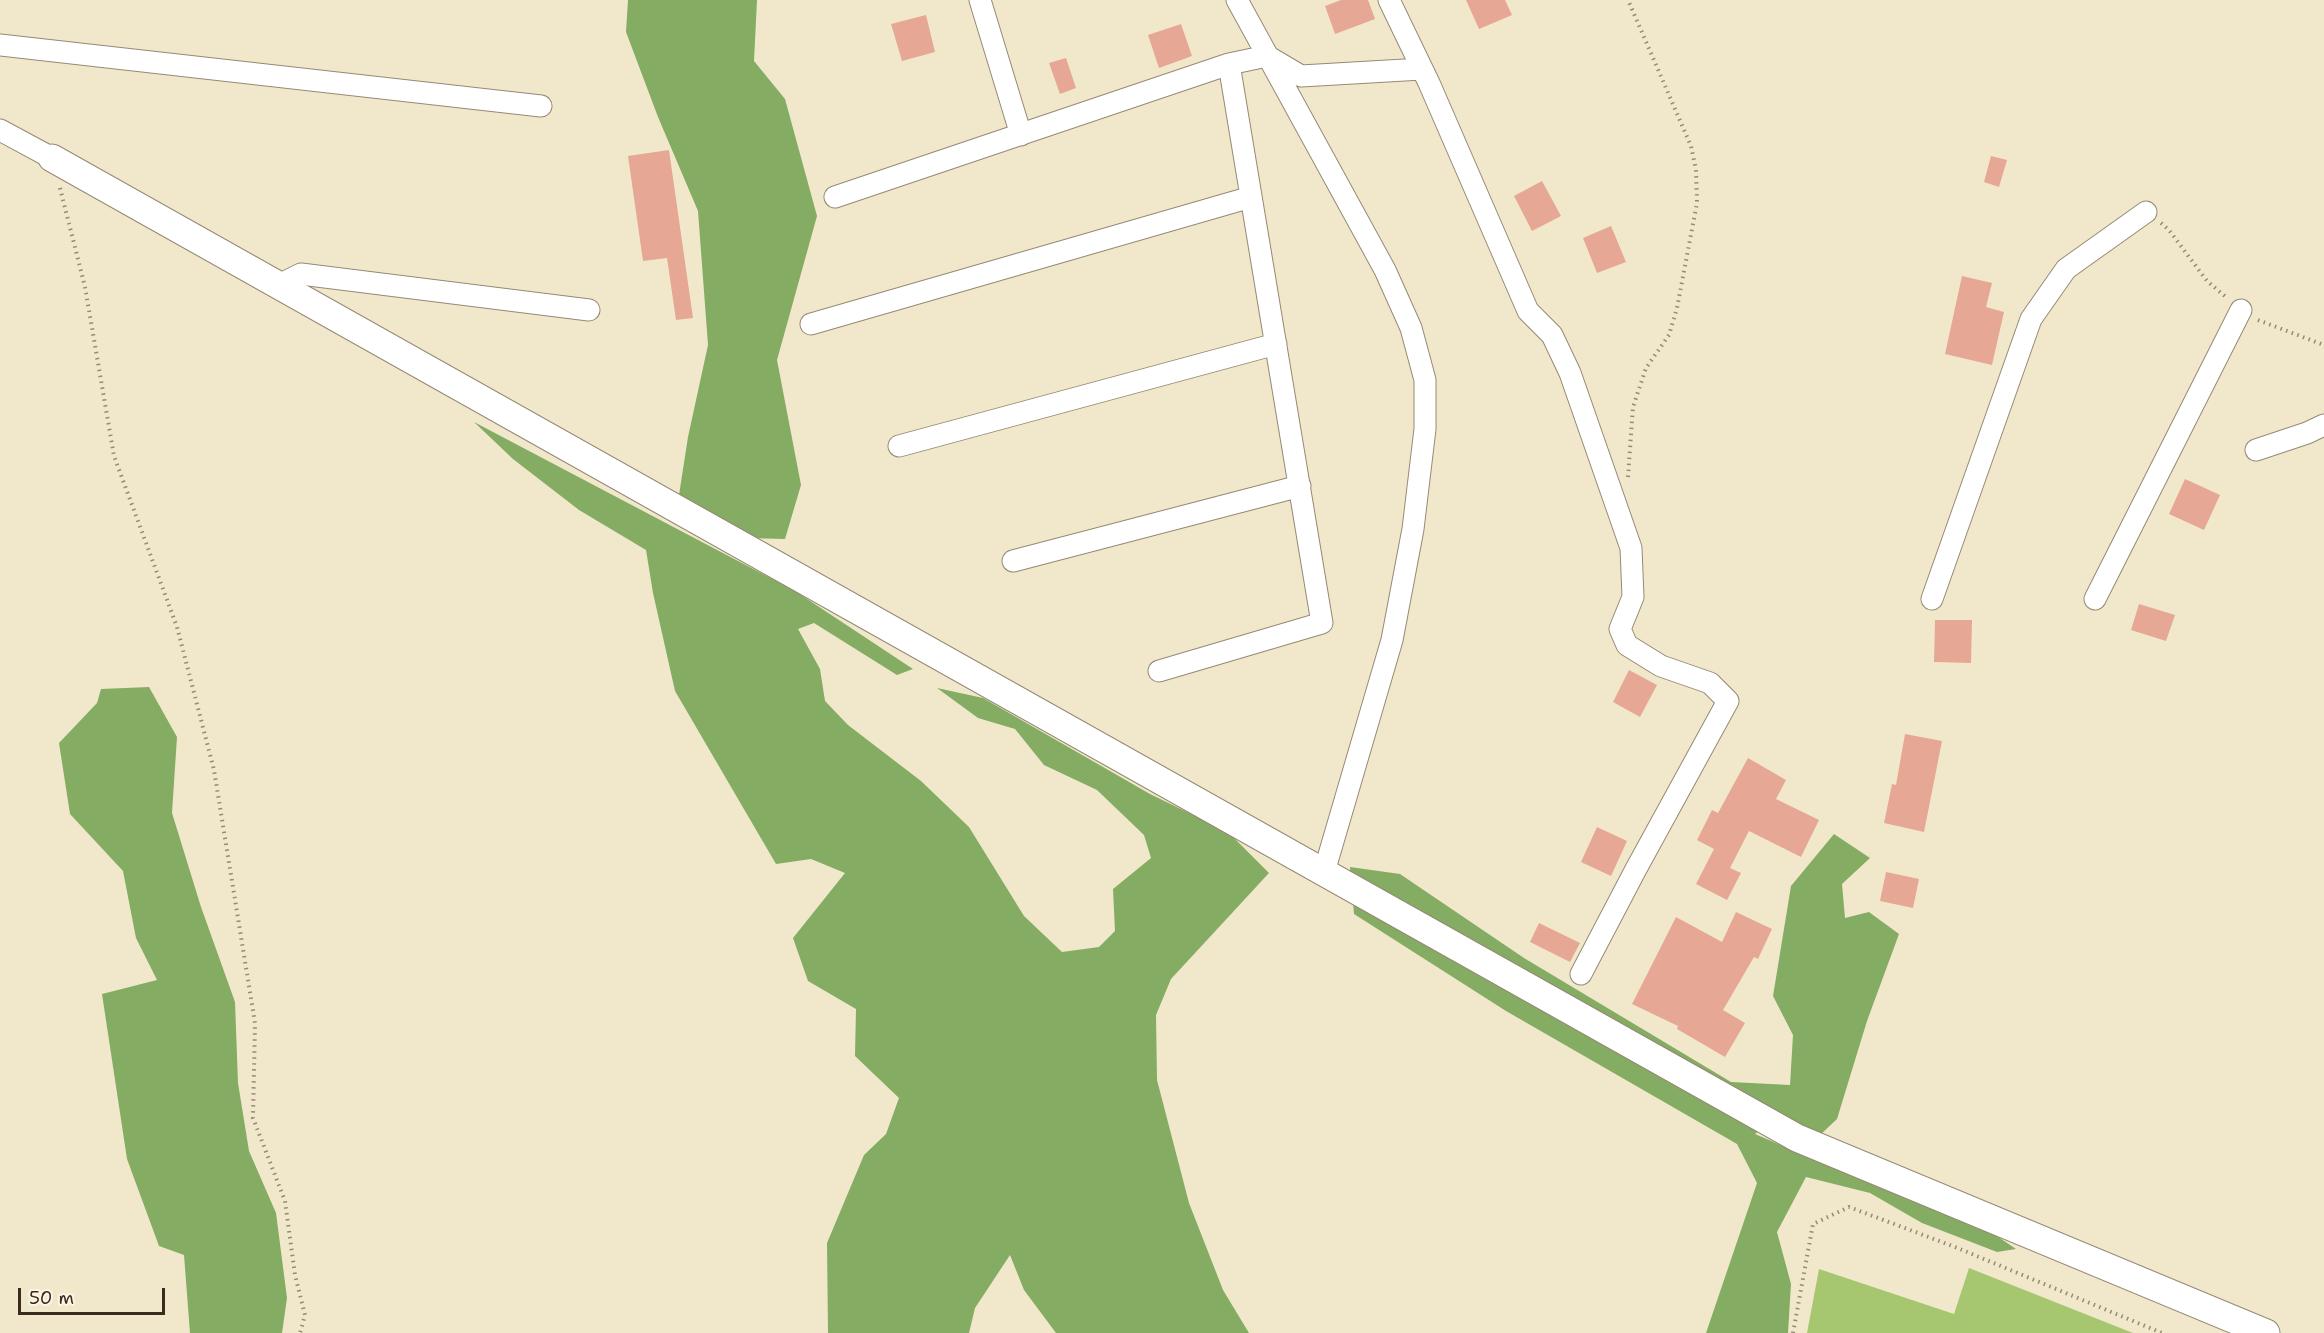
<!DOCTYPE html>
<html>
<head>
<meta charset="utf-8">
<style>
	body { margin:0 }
	#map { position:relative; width:2324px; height:1333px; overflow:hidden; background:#f1e8cc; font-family:"Shantell Sans",sans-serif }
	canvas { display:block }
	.scale { position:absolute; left:18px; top:1288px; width:147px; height:27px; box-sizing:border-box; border:3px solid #3b2a1e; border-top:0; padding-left:8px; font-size:18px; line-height:21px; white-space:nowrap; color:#3b2a1e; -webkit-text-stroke:4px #fcf5e5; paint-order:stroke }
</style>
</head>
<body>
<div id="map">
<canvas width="2324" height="1333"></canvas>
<div class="scale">50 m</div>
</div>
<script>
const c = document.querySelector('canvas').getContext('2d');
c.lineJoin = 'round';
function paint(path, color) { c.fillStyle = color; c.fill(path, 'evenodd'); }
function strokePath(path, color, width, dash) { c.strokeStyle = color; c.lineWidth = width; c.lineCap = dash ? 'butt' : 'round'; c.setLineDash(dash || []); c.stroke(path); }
paint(new Path2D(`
	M1969,1268l164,65h-326l12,-64 135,45z`), '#a6c76f');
paint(new Path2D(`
	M628,0h129l-3,61 31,38 32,117 -40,144 24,125 -16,54 -39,-1 -67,-43 9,-58 20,-92 -10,-134 -40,-94 -32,-85z
	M474,422l321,169 118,78 -16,6 -83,-52 -16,6 22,40 5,32 23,24 73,56 48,46 55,89 38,36 37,-5 16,-16 -2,-42 38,-31 -7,-23 -47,-45 -53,-25 -29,-36 -37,-11 -41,-30 46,10 167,96 78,38 41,41 -98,106 -15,36 1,65 32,123 34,87 26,43h-193l-32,-43 -14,-35 -35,53 -6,25h-141l-1,-90 37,-88 22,-21 13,-36 -44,-42 1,-47 -48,-28 -15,-43 52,-65 -34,-14 -35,5 -101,-173 -22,-98 -7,-43 -67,-40 -66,-51z
	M149,687l28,50 -5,76 29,94 34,95 3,81 11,68 27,62 11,85 -5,35h-92l-6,-78 -25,-9 -32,-87 -25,-165 55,-14 -21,-42 -13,-67 -53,-57 -11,-71 38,-40 4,-14z
	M1834,834l36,24 -28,26 3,34 24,-6 30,22 -32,87 -30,98 -17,16 -42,-18 -23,17 72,31 155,61 34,23 -19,3 -75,-29 -52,-30 -64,-16 -29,55 14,52 -3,49h-82l51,-150 -20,-39 -231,-133 -152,-97 -4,-47 50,7 124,84 207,124 59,3 3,-50 -20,-39 18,-110z`), '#84ac62');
paint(new Path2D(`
	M1341,0h27l7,19 -40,15 -10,-28z
	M1466,0h39l7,15 -33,14z
	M926,15l9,37 -33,9 -11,-37z
	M1181,24l11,32 -33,12 -11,-33z
	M1066,58l10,30 -16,6 -11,-31z
	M669,150l24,168 -17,2 -9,-62 -24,3 -15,-105z
	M1991,156l16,4 -8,27 -15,-5z
	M1542,181l19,35 -29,15 -18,-35z
	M1611,226l15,36 -29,11 -14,-35z
	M1962,276l30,7 -6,24 18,5 -12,53 -47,-11z
	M2185,479l35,16 -16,35 -35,-16z
	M2139,604l36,11 -9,26 -35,-11z
	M1935,620h37l-1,43 -37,-1z
	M1629,670l28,15 -17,32 -27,-15z
	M1905,734l37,7 -18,91 -40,-9 8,-39 4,1z
	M1748,758l38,22 -10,19 43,21 -18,37 -52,-26 -19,37 11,5 -14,27 -31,-16 18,-35 -17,-9 15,-30 6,3z
	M1597,827l30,14 -16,35 -30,-14z
	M1886,872l33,7 -6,29 -33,-7z
	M1736,912l36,17 -14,30 -4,-2 -31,53 22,13 -20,34 -48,-28 1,-3 -46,-22 44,-87 46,25z
	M1539,923l41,20 -10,19 -40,-20z`), '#e6a794');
const minor = new Path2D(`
	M980,0l41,135
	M1237,0l148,270 26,58 14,52v49l-12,100 -21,111 -68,232
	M1389,0l40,83 99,228 24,24 18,38 61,175 2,49 -13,32 7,16 34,21 49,17 18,18 -92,168 -55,105
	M0,45l541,61
	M0,130l52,28
	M835,197l394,-133 38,-8 34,20 121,-7
	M279,285l22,-11 288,36
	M811,324l440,-127
	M899,446l377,-102
	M2256,450l51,-17 17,-8
	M1013,561l287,-75
	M1932,599l99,-280 35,-50 80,-57
	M2095,599l146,-289
	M1159,671l163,-48 -93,-559`);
const tertiary = new Path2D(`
	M52,158l1745,980 469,195`);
strokePath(minor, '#968975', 23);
strokePath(tertiary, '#968975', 29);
strokePath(new Path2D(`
	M60,188l25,99 29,169 63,171 37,143 41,253 -2,95 32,83 10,74 10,40 -5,18
	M2161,223l8,7 38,51 20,17
	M2258,320l66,25
	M1628,477l5,-70 13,-39 23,-33 8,-27 20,-105 -1,-33 -5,-24 -63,-146
	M1793,1333l20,-109 36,-17 106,40 207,86`), '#968975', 4, [1.5, 4.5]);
strokePath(minor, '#fff', 21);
strokePath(tertiary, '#fff', 27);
</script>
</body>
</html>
